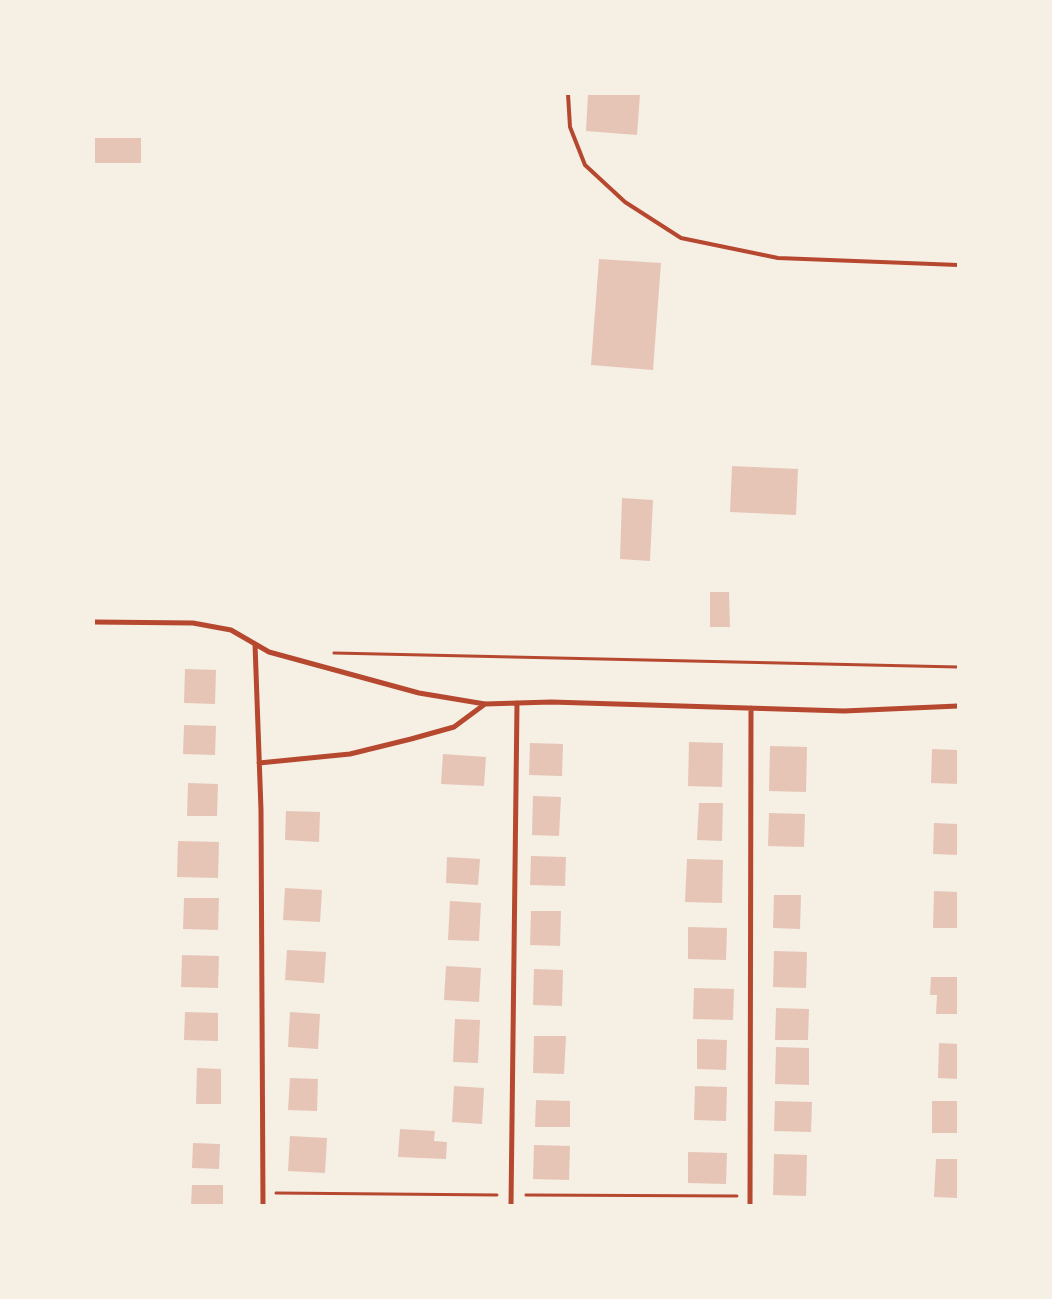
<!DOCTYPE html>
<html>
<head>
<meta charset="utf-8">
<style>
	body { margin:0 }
	#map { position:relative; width:1052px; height:1299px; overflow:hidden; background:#f6efe4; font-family:"Alegreya Sans",sans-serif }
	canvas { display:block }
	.frame { position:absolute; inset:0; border:95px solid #f6efe4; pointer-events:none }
</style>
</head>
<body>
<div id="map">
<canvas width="1052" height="1299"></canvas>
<div class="frame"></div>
</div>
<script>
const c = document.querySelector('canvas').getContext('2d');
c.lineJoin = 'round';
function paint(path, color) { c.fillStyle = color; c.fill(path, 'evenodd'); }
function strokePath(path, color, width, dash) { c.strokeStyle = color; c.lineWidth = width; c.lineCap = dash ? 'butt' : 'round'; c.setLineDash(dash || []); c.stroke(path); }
paint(new Path2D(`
	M588,94h52l-3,41 -51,-4z
	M94,138h47v25h-47z
	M599,259l62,4 -8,107 -62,-5z
	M732,466l66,3 -2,46 -66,-3z
	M622,498l31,2 -3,61 -30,-2z
	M710,592h19l1,35h-20z
	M185,669l31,1 -1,34 -31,-1z
	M184,725l32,1 -1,29 -32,-1z
	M689,742l34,1 -1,44 -34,-1z
	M530,743l33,1 -1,32 -33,-1z
	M770,746l37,1 -1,45 -37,-1z
	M932,749l26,1v34l-27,-1z
	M443,754l43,3 -2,29 -43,-2z
	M188,783l30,1 -1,32h-30z
	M533,796l28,1 -2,39 -27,-1z
	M699,803h24l-1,38 -25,-1z
	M286,811l34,1 -1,30 -34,-2z
	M769,813l36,1 -1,33 -36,-1z
	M934,823l24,1v31l-25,-1z
	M178,841l41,1 -1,36 -41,-1z
	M531,856l35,1 -1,29 -35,-1z
	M447,857l33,2 -2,26 -32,-2z
	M687,859l36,1 -1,43 -37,-1z
	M285,888l37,2 -2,32 -37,-2z
	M934,891l24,1v36h-25z
	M774,895h27l-1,34 -27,-1z
	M184,898h35l-1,32 -35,-1z
	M450,901l31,2 -2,38 -31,-1z
	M531,911h30l-1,35 -30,-1z
	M688,927l39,1 -1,32 -38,-1z
	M287,950l39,2 -2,31 -39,-3z
	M774,951l33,1 -1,36 -33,-1z
	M182,955l37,1 -1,32 -37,-1z
	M446,966l35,2 -2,34 -35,-2z
	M534,969l29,1 -1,36 -29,-1z
	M931,977h27v37h-22l1,-19h-7z
	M694,988l40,1 -1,31 -40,-1z
	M776,1008l33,1 -1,31h-33z
	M185,1012l33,1v28l-34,-1z
	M290,1012l30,2 -2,35 -30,-2z
	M455,1019l25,1 -2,43 -25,-1z
	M534,1036h32l-2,38 -31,-1z
	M697,1039l30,1 -1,30 -29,-1z
	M939,1043l19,1v35l-20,-1z
	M776,1047l33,1v37l-34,-1z
	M197,1068l24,1v35h-25z
	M290,1078l28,1 -1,32 -29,-1z
	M454,1086l30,2 -2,36 -30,-2z
	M695,1086l32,1 -1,34 -32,-1z
	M536,1100l34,1v26h-35z
	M775,1101l37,1 -1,30 -37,-1z
	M932,1101h26v32h-26z
	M400,1129l35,2 -1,10 13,1 -1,17 -48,-2z
	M290,1136l37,2 -2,35 -37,-2z
	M193,1143l27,1 -1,25 -27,-1z
	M534,1145l36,1 -1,34 -36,-1z
	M688,1152l39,1 -1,31 -38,-1z
	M774,1154l33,1 -1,41 -33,-1z
	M936,1159h22v39l-24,-1z
	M192,1185h31v20h-32z`), '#e6c5b7');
strokePath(new Path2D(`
	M334,653l624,14
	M276,1193l221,2
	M526,1195l211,1`), '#b5482f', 3);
strokePath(new Path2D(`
	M568,94l2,33 15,38 40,37 56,36 97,20 180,7`), '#b5482f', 4);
strokePath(new Path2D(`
	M94,622l99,1 38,7 38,22 150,41 66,11 66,-2 293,9 114,-5
	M255,644l6,166 2,395
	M259,763l91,-9 61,-15 43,-12 31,-23
	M511,1205l6,-502
	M750,1205l1,-497`), '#b5482f', 5);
</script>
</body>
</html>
